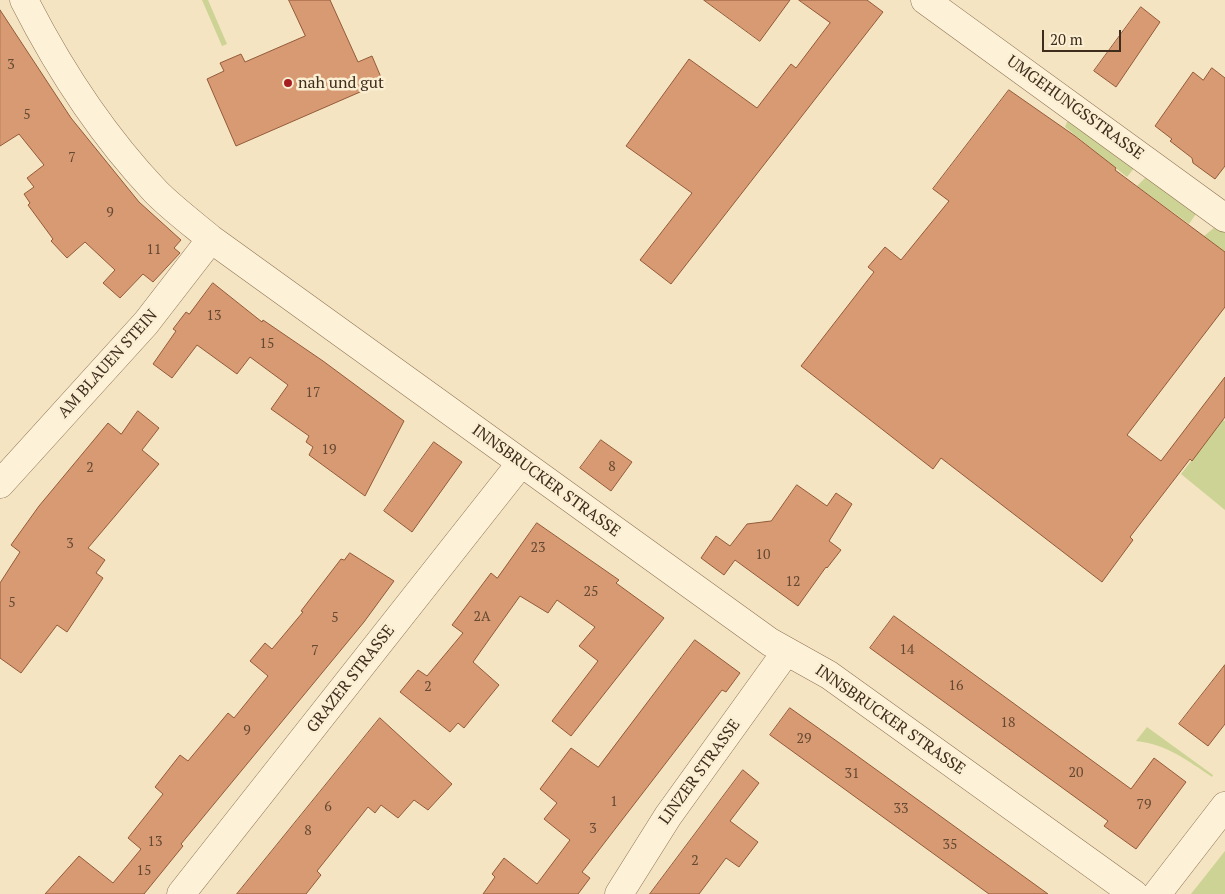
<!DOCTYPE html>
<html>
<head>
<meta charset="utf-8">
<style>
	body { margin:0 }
	#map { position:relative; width:1225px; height:894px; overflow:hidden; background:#f4e4c2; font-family:"PT Serif",serif }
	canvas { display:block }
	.scale { position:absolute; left:1042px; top:30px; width:79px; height:22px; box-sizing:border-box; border:2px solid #3e2c1c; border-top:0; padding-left:6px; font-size:15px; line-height:18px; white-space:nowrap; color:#3e2c1c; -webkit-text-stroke:4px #faeed3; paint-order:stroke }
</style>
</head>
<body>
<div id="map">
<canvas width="1225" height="894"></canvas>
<div class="scale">20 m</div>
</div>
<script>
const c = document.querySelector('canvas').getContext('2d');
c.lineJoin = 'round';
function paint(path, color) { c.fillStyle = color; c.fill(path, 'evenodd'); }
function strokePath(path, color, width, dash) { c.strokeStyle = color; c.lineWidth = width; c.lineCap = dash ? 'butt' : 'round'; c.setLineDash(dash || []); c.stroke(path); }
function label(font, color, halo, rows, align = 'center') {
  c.font = font + ' "PT Serif",serif'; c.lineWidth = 5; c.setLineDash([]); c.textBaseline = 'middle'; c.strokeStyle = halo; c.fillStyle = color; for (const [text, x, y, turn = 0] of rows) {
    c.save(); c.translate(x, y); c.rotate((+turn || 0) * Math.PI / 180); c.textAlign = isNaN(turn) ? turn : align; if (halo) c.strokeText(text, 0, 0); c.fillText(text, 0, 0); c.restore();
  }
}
paint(new Path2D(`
	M202,0h6l19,44 -5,2z
	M1075,119l60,48 -8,10 -62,-50 2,-5z
	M1147,176l53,32 -11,16 -52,-38z
	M1215,227h10v25l-21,-16z
	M1223,420l2,1v89l-44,-36z
	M1147,727l66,48 -1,2c-25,-17 -46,-33 -76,-36z
	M1225,851v43h-34z`), '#cdd394');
const building = new Path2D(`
	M289,0h41l28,62 14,-6 11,26 -147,64 -29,-67 17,-8 -4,-8 21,-9 4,8 60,-26z
	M704,0h86l-30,41z
	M799,0h68l16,12 -212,272 -31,-24 52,-67 -66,-47 63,-87 68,49 34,-44 5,4 34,-45z
	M1141,7l19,15 -44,65 -22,-16z
	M0,10l71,108 68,84 42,38 -7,8 6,5 -27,29 -10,-8 -23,24 -17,-15 12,-13 -30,-28 -18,16 -16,-17 2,-2 -25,-34 2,-2 -6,-9 10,-7 -7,-9 17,-13 -25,-31 -19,12z
	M1212,68l13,10v88l-10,13 -22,-16 -1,-5 -22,-17 2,-2 -17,-13 38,-54 10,8z
	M1009,90l66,46 41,32 -1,2 110,82v55l-98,128 34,26 64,-84v40l-33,44 -2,-2 -60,78 3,3 -31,42 -161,-124 -8,11 -132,-103 73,-94 -6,-5 17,-20 16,13 48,-59 -16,-12z
	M213,283l49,39 1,-2 60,41 81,60 -39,75 -56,-41 4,-8 -7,-5 3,-6 -38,-27 17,-24 -38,-28 -13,17 -40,-29 -25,33 -19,-14 23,-33 -3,-2 13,-17 3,2z
	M138,411l21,17 -17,22 17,14 -71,84 17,12 -9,13 7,5 -36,54 -10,-7 -36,48 -21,-15v-75l20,-31 -9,-7 28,-39 69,-83 13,11z
	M601,440l31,22 -21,29 -31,-23z
	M434,442l28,20 -50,70 -28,-21z
	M797,485l30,21 9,-13 16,11 -23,37 12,9 -14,18 -1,-1 -28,39 -63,-46 -11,15 -23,-17 15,-22 14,10 17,-22 24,-3z
	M537,523l82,57 -3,3 48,35 -93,118 -19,-15 46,-60 -19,-15 16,-19 -38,-27 -9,13 -28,-17 -47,66 26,23 -35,43 -6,-5 -8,9 -50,-40 18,-22 9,6 36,-43 -11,-8 39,-52 6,5z
	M350,553l44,28 -30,41 -183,222 2,2 -39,48h-99l34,-38 34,27 28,-34 -13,-11 35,-44 -8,-7 25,-32 8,6 40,-48 6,5 34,-42 -18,-15 15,-18 7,6 31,-37 -2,-1 40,-52 3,1z
	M894,616l237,173 23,-31 32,24 -50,67 -32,-23 4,-5 -238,-173z
	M695,640l45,33 -14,19 -4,-2 -140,182 8,6 -12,16h-95l12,-17 -3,-3 12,-16 33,26 33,-44 -26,-21 13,-16 -17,-14 31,-41 27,19z
	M1225,665v59l-17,22 -29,-22z
	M790,708l48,34 210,152h-59l-219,-159z
	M380,718l72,66 -24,26 -14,-10 -16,18 -17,-13 -6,8 -7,-6 -51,64 4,4 -15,19h-69z
	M743,770l16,13 -29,38 28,21 -19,25 -13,-9 -27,36h-49z`);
paint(building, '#d79a73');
strokePath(building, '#935a39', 1);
const minor = new Path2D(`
	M24,0c35,69 78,135 132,192 17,17 37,32 55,47l559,403 59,33 305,219
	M925,0l300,218
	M0,484l146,-161 65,-84
	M181,894l340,-431
	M619,894l49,-78 118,-164
	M1157,894l68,-88`);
strokePath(minor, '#907456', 29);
strokePath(minor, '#fdf1d7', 28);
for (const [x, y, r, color] of [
	[288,83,5,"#a71e22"]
]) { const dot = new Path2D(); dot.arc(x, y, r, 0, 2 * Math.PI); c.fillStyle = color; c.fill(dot); strokePath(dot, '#faeed3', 2); }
label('14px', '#644832', null, [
	["3",11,65],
	["5",27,115],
	["7",72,158],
	["9",110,213],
	["11",154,250],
	["13",214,316],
	["15",267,344],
	["17",313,393],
	["19",329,450],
	["8",612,467],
	["2",90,468],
	["3",70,544],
	["23",538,548],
	["10",763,555],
	["12",793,582],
	["25",591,592],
	["5",12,603],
	["2A",482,617],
	["5",335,618],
	["14",907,650],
	["7",315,651],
	["16",956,686],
	["2",428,687],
	["18",1008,723],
	["9",247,731],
	["29",804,739],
	["20",1076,773],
	["31",852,774],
	["1",614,802],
	["79",1144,805],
	["6",328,807],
	["33",901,809],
	["3",593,829],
	["8",308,831],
	["13",155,842],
	["35",950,845],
	["2",695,861],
	["15",144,871]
]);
label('16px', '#3e2c1c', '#faeed3', [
	["nah und gut",298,83]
], 'left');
label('16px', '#3e2c1c', '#faeed3', [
	["UMGEHUNGSSTRASSE",1075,108,36],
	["AM BLAUEN STEIN",108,364,-48],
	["INNSBRUCKER STRASSE",546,481,36],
	["GRAZER STRASSE",351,679,-52],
	["INNSBRUCKER STRASSE",890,720,35],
	["LINZER STRASSE",700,772,-54]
]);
</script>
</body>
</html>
